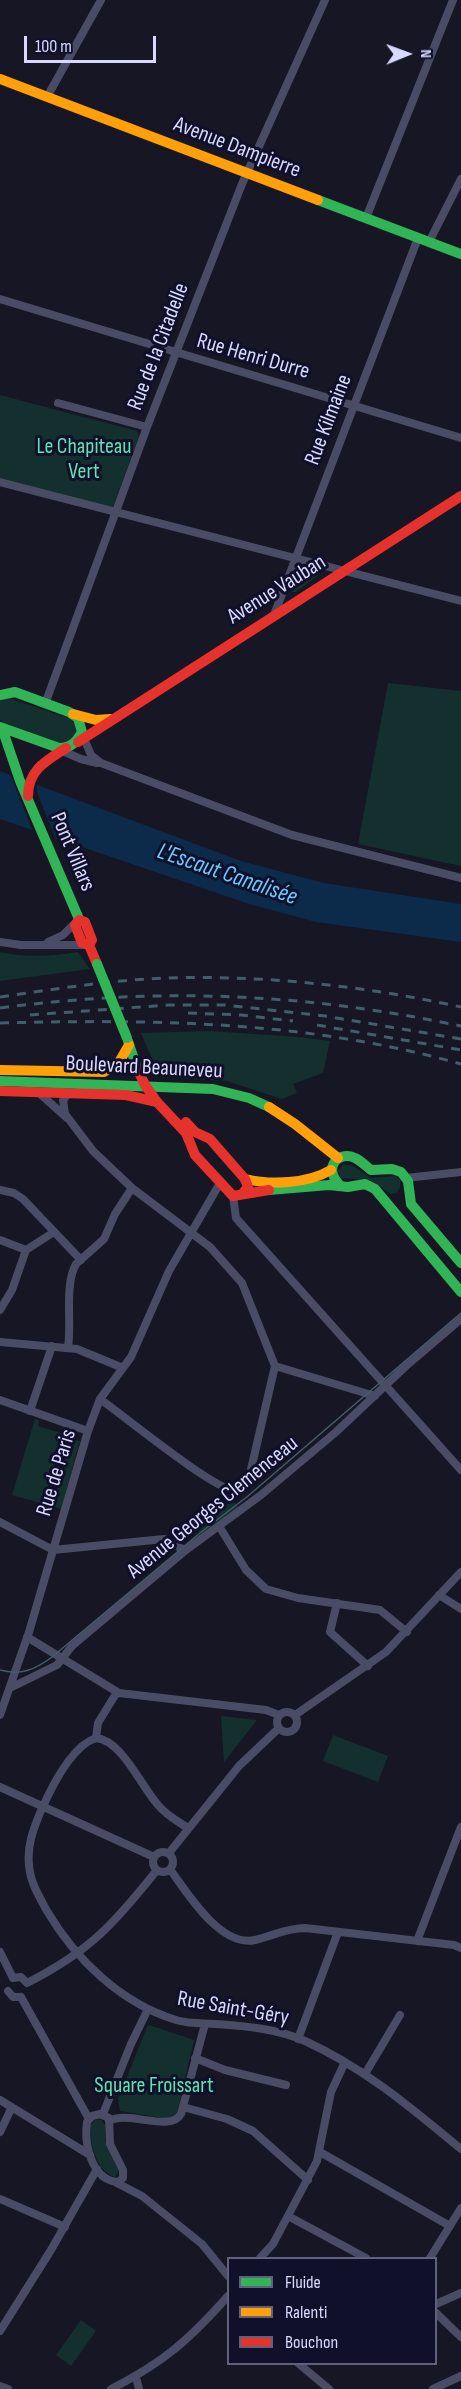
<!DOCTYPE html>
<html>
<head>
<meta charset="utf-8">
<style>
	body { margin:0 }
	#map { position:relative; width:461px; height:2389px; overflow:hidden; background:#171624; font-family:"Sofia Sans Condensed",sans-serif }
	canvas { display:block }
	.legend { position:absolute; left:227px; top:2257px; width:210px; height:108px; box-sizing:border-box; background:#11102a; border:2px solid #61607f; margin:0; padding:8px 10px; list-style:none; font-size:18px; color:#d9d9ff }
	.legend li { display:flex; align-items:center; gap:12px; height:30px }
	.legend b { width:30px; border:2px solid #61607f }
	.north { position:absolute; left:377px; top:24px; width:60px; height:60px; -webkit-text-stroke:4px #11102a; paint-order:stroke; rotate:89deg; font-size:16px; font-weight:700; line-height:24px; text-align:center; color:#d9d9ff }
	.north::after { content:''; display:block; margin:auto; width:21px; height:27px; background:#d9d9ff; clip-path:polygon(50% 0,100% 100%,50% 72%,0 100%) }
	.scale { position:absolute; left:24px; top:36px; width:132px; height:27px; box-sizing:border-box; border:3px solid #d9d9ff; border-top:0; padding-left:8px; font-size:18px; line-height:21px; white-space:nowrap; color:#d9d9ff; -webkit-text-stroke:4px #11102a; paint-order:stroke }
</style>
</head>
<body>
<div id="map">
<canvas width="461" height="2389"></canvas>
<ul class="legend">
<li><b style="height:8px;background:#30b455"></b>Fluide</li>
<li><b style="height:8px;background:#ff9f0a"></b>Ralenti</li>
<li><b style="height:8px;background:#e5322d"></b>Bouchon</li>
</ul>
<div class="north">N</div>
<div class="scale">100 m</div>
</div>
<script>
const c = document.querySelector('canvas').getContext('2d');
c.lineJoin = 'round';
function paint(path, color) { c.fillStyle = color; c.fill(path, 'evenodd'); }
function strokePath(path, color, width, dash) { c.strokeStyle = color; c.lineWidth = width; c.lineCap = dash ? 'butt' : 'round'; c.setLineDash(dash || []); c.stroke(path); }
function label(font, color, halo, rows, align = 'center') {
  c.font = font + ' "Sofia Sans Condensed",sans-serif'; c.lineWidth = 6; c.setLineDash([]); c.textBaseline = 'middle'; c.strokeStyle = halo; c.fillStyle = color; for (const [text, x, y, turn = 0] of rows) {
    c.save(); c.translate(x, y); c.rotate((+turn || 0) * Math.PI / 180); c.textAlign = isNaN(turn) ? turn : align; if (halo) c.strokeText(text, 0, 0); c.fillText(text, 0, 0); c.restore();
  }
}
paint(new Path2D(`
	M0,395l137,36 2,5 -26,70 -1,2 -112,-28z
	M301,566l18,5 1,3 -24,18h-4l-2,-3 8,-21z
	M388,683l73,8v175l-103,-22z
	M6,697l65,22 4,3c2,11 1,15 -8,22l-8,-1 -56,-21 -3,-2v-22z
	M0,952c26,6 52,4 78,0l12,17 -90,12z
	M209,1031l91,6 30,4 -7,32 -30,11 4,9 -15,6 -55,-18 -67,-4 -19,-44z
	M343,1164l10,2 18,12 24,-2 5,4v8l-4,5 -5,1 -21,-14 -29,-2 -3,-7z
	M35,1419l4,1 -1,6 23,7 2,-6 10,3 -3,9 10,2 -19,68 -49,-14z
	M233,1500l5,7 -36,28 -6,-8z
	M221,1716l36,4 -33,42z
	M333,1735l55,21 -10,26 -55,-21z
	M149,2025l45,15 -17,73 -9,6 -48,-8 -2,-12 29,-72z
	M96,2119l5,1 4,5v16l14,30 -4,6c-20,-7 -24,-32 -25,-51z
	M81,2320l15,11 -25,35 -15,-11z`), '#13302e');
paint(new Path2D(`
	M0,771l241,90 83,22 137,21v38l-145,-20 -67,-18 -249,-85z`), '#0c2a4a');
paint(new Path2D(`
	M9,771l28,11v10l20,50 -23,-7z`), '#171624');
strokePath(new Path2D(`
	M47,97l54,-97
	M366,218l87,-218
	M429,242l32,-63
	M0,299l461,139
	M58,403l89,24
	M0,482l461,119
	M274,615l144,-377
	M45,704l102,-277 95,-243 83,-184
	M83,736l8,19 10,8 191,72 169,43
	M60,750l21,9 16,4
	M0,942l21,3h64
	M48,942l15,-7 13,-13
	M38,1092l29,26
	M69,1093l-6,7 2,14 28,37 39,37 78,59 32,36 33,83 100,30
	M406,1178l55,-6
	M0,1190l14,3 9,6 58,61
	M233,1196l3,22 225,252
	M0,1240l26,10
	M0,1310l12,-20 14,-40 28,-18
	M0,1342l77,7 46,19
	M68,1348c4,-25 -4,-63 8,-84l28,-25 11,-25 17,-26
	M100,1399c24,17 114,91 136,92l10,-6 3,-7 26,-112
	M0,1400l88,31
	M30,1411l22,-65
	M0,1522l53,28
	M219,1526l27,44 20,19 32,9 82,12 27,22
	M53,1550l111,-11c9,1 13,10 22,11
	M439,1595l22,14
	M337,1603l-7,29 38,34
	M27,1637l92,56 147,17 13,5
	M10,1688l47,-23 15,-19 114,-96 75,-55 75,-63 70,-66 55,-47
	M277 1722a10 10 0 1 1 20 0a10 10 0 1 1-20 0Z
	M0,1715l29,-83 59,-201 12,-32 31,-42 38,-86 51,-88
	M295,1715l91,-63 75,-80
	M96,1738c-25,8 -46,52 -56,75 -7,17 -13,33 -11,52 1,17 10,31 18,46 29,49 74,92 129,109 13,4 27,3 40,4 30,2 62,5 89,17 61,28 105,66 156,108
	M96,1738c26,2 46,50 62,67 8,10 19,16 30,23
	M96,1738l2,-15 19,-31
	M0,1787l154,70
	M153 1862a10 10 0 1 1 20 0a10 10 0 1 1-20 0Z
	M169,1853l70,-87 40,-38
	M170,1869c17,24 51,79 85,71 18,-4 31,-12 50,-12l149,17 7,3
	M417,1941l44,-114
	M0,1952l13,26
	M13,1978l8,-1 6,6
	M27,1983c63,-32 87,-59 130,-113
	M8,1991l5,6h8
	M21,1997l68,122
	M298,2039l40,-107
	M195,2058l30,12 61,15
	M365,2074l35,-59
	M0,2100l90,55
	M183,2107l44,12 26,12 55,49
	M100,2114l9,4 1,26 13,26v8l-5,4c-27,-2 -34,-39 -31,-60l5,-6z
	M103,2114l28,-70 17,-35
	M109,2121c20,-11 61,12 72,-7l24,-90
	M0,2132l12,-25
	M320,2152l130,74
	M115,2182l27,14 60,48 26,32
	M0,2199l65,28
	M288,2216l78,42
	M260,2258l13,-14 44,-83 14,-69 14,-30
	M430,2258l31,-50
	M436,2304l25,-11
	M436,2313l25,24
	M0,2331l51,-81 46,-81
	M299,2364l30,25
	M136,2377l3,12
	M0,2386l8,3
	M111,2389c52,-26 79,-50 117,-93
	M433,2389l28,-13`), '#4a4c65', 8);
strokePath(new Path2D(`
	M318,200l143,54
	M0,695l15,-3 54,20 9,6 4,14c-6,10 -10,16 -23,16l-59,-21
	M2,728l18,53 59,138
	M128,1041l9,27
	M0,1081l213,8 36,9 20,9
	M341,1186c-19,-17 -4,-36 14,-28 5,2 11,8 16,12l21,-1 9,3 7,9 3,23 50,59
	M269,1190l60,-5 19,2 17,-3 10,5 86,103`), '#30b455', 10);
strokePath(new Path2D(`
	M0,79l318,121
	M73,714l23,6 14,-1
	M0,1070l104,2 14,-8 11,-19
	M269,1107l26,17 43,34
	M245,1179c26,6 62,5 86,-9`), '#ff9f0a', 10);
strokePath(new Path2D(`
	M78,742l383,-246
	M28,796c0,-26 18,-35 38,-48
	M79,920l6,2 7,18 -3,5 -7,-2 -7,-18z
	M89,945l8,19
	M0,1091l126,4 31,7 29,31 9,22 38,41 36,-6
	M186,1122l9,10 15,7 35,40 3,8 -6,7`), '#e5322d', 10);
strokePath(new Path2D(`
	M0,1670c21,6 36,-1 52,-13l148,-124 48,-37 213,-183`), '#425d6b', 1.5);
strokePath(new Path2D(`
	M0,997c56,-8 111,-17 167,-19 98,-3 198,8 294,29
	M0,1008c160,-21 303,-15 461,18
	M188,1013l53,2 52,6
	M30,1015l138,-10h57l100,11 136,23
	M0,1023c158,-4 308,-2 461,41
	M317,1025l144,25`), '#425d6b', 3, [9, 8]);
strokePath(new Path2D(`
	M97,964l30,74`), '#30b455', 10);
strokePath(new Path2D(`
	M137,1068l8,17 12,17`), '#e5322d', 10);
label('22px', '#d9d9ff', '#11102a', [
	["Avenue Dampierre",237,148,21],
	["Rue de la Citadelle",159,347,-69],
	["Rue Henri Durre",253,357,16],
	["Rue Kilmaine",329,420,-69],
	["Avenue Vauban",277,590,-32],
	["Pont Villars",72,852,67],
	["Boulevard Beauneveu",144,1068,3],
	["Rue de Paris",57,1473,-73],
	["Avenue Georges Clemenceau",213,1508,-39],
	["Rue Saint-Géry",233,2009,10]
]);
label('22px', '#5fe4b3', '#11102a', [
	["Le Chapiteau",84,447],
	["Vert",84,472],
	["Square Froissart",154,2086]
]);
label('italic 24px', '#67cbff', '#11102a', [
	["L'Escaut Canalisée",227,875,19]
]);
</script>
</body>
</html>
